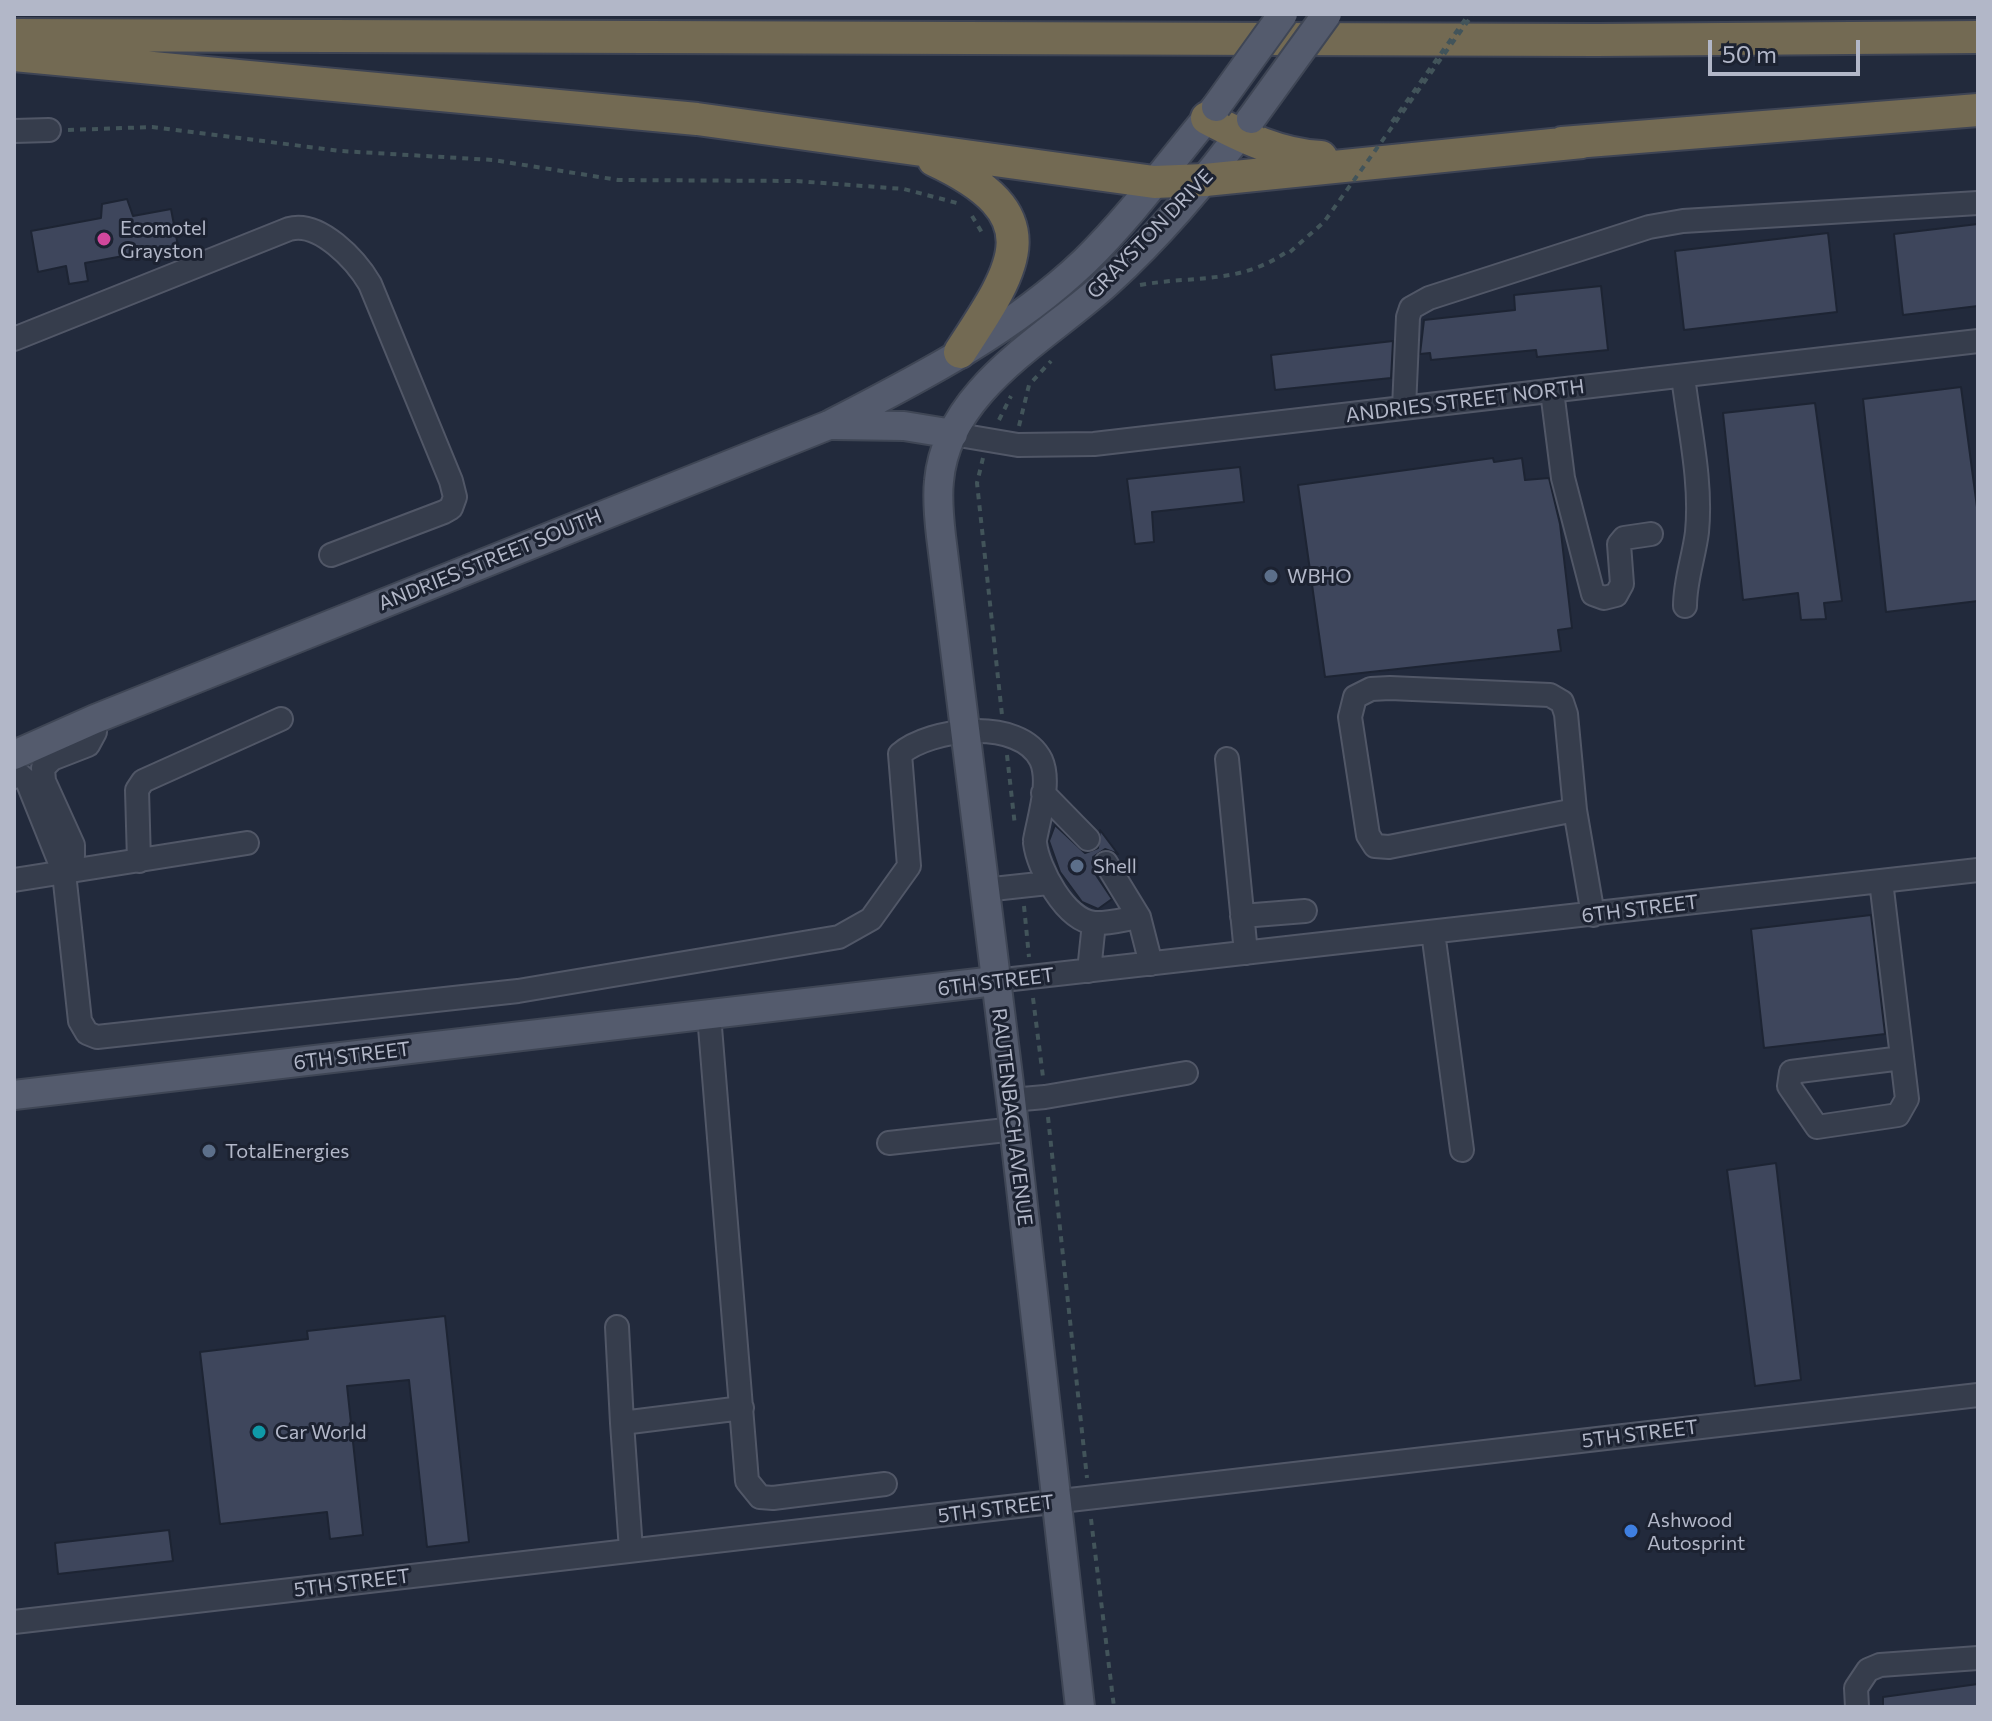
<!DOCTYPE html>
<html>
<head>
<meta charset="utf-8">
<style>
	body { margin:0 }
	#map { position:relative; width:1992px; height:1721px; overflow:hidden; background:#222a3c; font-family:Commissioner,sans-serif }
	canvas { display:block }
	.frame { position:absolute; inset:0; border:16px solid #b2b7c8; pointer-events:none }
	.scale { position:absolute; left:1708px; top:40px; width:152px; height:36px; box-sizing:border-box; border:4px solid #b2b7c8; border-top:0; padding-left:10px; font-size:24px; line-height:28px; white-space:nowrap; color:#b2b7c8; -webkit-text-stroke:6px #1c2231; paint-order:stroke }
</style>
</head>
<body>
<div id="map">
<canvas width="1992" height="1721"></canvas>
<div class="frame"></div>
<div class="scale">50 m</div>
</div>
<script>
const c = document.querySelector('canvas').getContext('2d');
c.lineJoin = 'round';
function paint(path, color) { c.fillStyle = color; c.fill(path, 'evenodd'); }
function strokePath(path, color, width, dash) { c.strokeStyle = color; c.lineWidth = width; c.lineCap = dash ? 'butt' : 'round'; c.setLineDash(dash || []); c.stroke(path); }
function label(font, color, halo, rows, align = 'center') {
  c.font = font + ' Commissioner,sans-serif'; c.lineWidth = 6; c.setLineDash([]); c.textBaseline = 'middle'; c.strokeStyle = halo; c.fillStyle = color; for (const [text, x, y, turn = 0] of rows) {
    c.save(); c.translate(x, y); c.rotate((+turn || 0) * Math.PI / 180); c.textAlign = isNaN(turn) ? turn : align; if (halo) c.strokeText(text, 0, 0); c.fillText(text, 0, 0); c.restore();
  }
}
const building = new Path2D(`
	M127,199l6,17 38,-7 7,37 -93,17 3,18 -19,3 -3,-18 -28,6 -7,-41 70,-13 1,-14z
	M1978,224v82l-75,9 -9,-81z
	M1828,233l9,79 -153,18 -9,-79z
	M1601,286l7,64 -71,7 -1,-7 -105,10 -1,-7 -10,1 4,-34 91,-10 -1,-15z
	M1393,341l-2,37 -116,12 -4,-35z
	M1961,387l16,120 1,94 -92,11 -23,-213z
	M1815,403l27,198 -18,2 2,16 -25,1 -3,-27 -55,7 -20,-187z
	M1493,458l1,4 28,-4 3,22 24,-2 11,46 12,104 -14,2 3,21 -236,26 -27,-192z
	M1240,467l4,35 -92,10 2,30 -19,2 -8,-65z
	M1055,825l30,28 13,-5 2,-18 18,24 -13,-5 -12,8 1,15 18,27 -14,10 -16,-7 -22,-30 -11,-31z
	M1871,915l14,119 -121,14 -13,-119z
	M1776,1163l25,217 -46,6 -28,-216z
	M445,1316l24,226 -42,5 -18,-167 -62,6 16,149 -33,4 -3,-27 -107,12 -20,-172 108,-13 -1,-8z
	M169,1530l4,31 -115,13 -3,-31z
	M1978,1684v23h-95v-10z`);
paint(building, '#3e465c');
strokePath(building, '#1d2433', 2);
const minor = new Path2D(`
	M14,131l35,-1
	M14,339l275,-110c30,-9 67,31 81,55l81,197 4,16 -4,11 -7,4 -113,43
	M1683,376c6,51 19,105 14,156 -3,25 -12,48 -12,74
	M1552,391l11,87 30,116 11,4 12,-3 6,-11 -3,-40 5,-6 27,-4
	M1404,408l4,-91 3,-9 18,-10 220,-71 34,-6 295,-18
	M953,434l65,11 76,-1 884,-103
	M1227,759l19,194
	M14,777l6,-2 7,6 37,92 16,148 7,12 10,4 421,-46 321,-54 32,-18 38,-53 -9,-112c30,-26 120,-37 141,6 10,22 -2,57 -6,80
	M1043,793l45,46
	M1575,810l-9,-96 -4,-12 -12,-7 -160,-7 -19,1 -16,8 -5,20 18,118 7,11 14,1 186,-37 18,105
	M1035,843c3,25 30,77 59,80 14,1 31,-4 45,-6
	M139,861l-2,-71 6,-9 138,-62
	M1106,863l33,54 12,47
	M64,873l9,-17v-11l-29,-64 -1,-13 9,-9 36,-14 7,-13v-13
	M14,880l233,-37
	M1881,881l26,218 -9,16 -81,12 -28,-41 2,-14 111,-14
	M984,890l64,-7
	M1242,916l63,-5
	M1433,932l29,218
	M1089,971l5,-48
	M995,981l983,-111
	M709,1015l38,466 13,16 13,1 112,-14
	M1011,1100l34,-3 141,-24
	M889,1143l126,-14
	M617,1327l5,96
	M631,1550l-9,-127 120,-15
	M14,1622l1964,-227
	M1857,1707l-1,-19 12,-18 12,-5 98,-7`);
const major = new Path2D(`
	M834,425l70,1 49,8
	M14,755l81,-36 734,-294c89,-46 183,-94 256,-164 48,-47 88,-103 131,-154
	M14,1095l981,-114
	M1080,1707l-69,-607 -70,-564c-2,-18 -4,-37 -2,-55 8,-92 107,-142 168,-198 54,-49 101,-105 144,-164`);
const highway = new Path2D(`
	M14,35l1583,5 381,-3
	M14,55l683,64 457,63 51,-2 377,-38
	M1207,118c36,19 73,37 114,39
	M1562,143l416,-33
	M934,160c117,55 84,104 26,192`);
strokePath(minor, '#515767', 26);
strokePath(major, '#3f4655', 32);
strokePath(highway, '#3e4454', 36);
strokePath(new Path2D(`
	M68,130l84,-3 189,24 152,9 125,20 178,1 108,8 53,14
	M972,216l12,20
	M1140,285c56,-10 99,0 148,-34
	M999,420l12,-24
	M1019,426l10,-41 22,-24
	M983,458l-6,25 25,232
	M1007,755l8,71
	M1024,906l5,51
	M1033,998l10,79
	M1048,1117l39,361
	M1091,1519l23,188`), '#42545a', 4, [6, 6]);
strokePath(minor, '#363d4c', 22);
strokePath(major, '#545b6d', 28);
strokePath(highway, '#736a53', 32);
const majorBridge = new Path2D(`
	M1216,107l67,-93
	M1251,119l76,-105`);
strokePath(majorBridge, '#3f4655', 32, []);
strokePath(new Path2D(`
	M1392,122l77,-108
	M1290,252l34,-30 149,-208`), '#42545a', 4, [6, 6]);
strokePath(majorBridge, '#545b6d', 28);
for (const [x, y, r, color] of [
	[104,239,8,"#d1479c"],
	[1271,576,8,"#5c6f8a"],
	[1077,866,8,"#5c6f8a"],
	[209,1151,8,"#5c6f8a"],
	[259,1432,8,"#0f9aa8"],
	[1631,1531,8,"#3f7fe0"]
]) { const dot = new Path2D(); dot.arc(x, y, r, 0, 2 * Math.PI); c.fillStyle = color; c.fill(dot); strokePath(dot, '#1c2231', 3); }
label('20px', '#b2b7c8', '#1c2231', [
	["Ecomotel",120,228],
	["Grayston",120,251],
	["WBHO",1287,576],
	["Shell",1093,866],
	["TotalEnergies",225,1151],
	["Car World",275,1432],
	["Ashwood",1647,1520],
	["Autosprint",1647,1543]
], 'left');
label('20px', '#b2b7c8', '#1c2231', [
	["GRAYSTON DRIVE",1150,234,-46],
	["ANDRIES STREET NORTH",1465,401,-7],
	["ANDRIES STREET SOUTH",490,560,-22],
	["6TH STREET",1640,909,-7],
	["6TH STREET",996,982,-7],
	["6TH STREET",352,1056,-7],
	["RAUTENBACH AVENUE",1012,1117,83],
	["5TH STREET",1640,1434,-7],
	["5TH STREET",996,1509,-7],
	["5TH STREET",352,1583,-7]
]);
</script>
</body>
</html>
